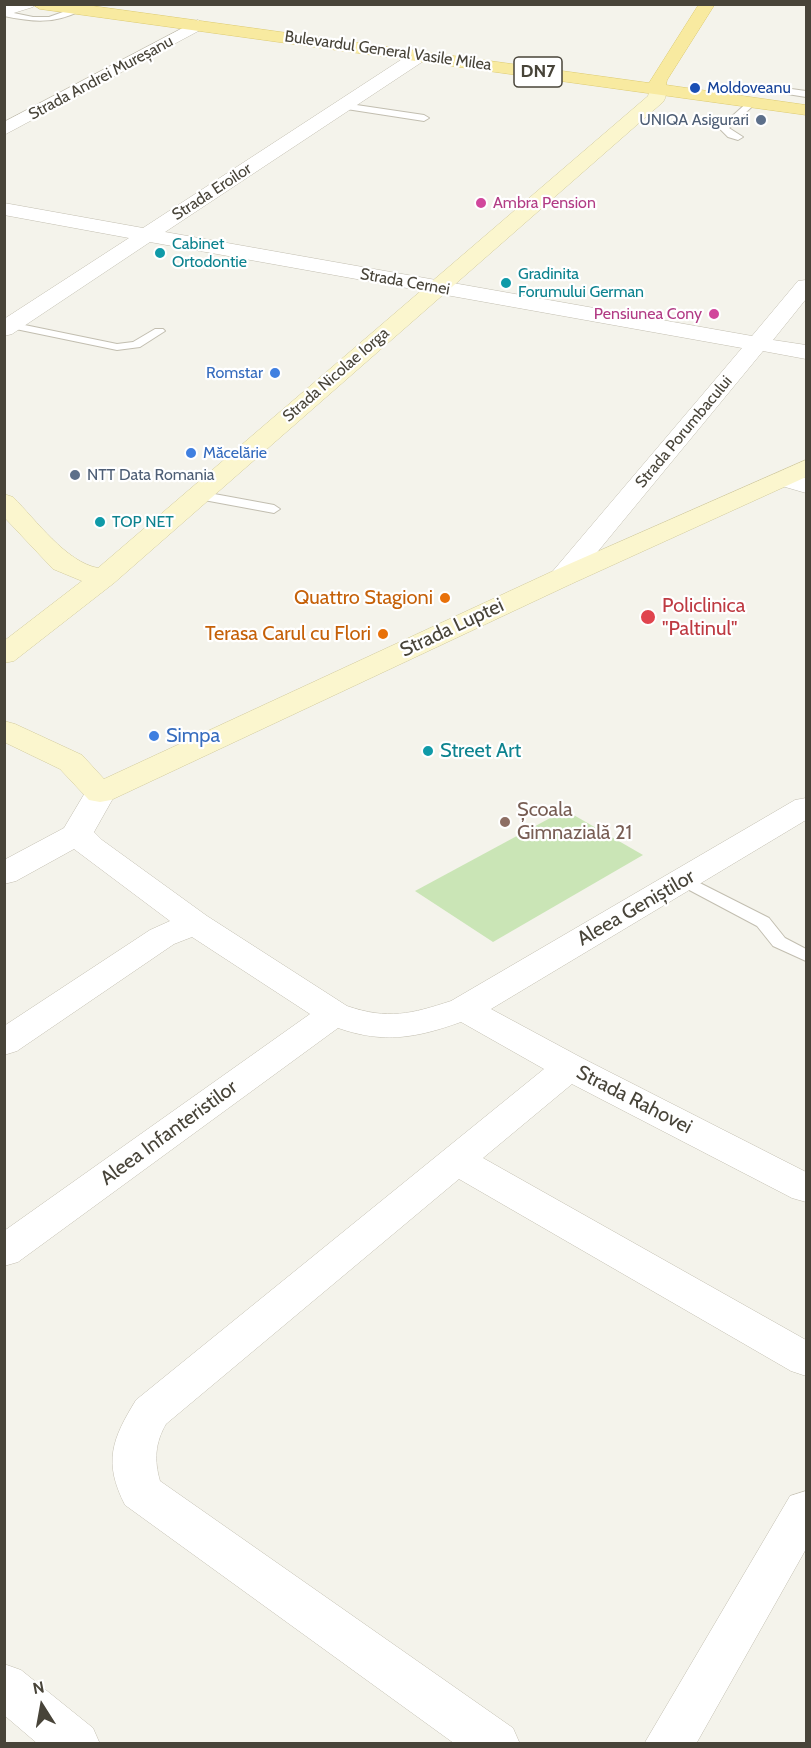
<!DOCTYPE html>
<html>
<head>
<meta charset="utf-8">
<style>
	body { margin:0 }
	#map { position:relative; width:811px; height:1748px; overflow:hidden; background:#f4f3eb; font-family:Cabin,sans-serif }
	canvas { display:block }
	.frame { position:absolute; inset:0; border:6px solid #484439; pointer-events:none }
	.north { position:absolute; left:12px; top:1676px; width:60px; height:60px; -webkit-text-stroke:4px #fff; paint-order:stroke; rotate:349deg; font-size:16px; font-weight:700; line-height:24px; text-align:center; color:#484439 }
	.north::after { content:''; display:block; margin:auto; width:21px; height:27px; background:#484439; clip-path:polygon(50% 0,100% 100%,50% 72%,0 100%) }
</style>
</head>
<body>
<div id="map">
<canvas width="811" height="1748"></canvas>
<div class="frame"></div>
<div class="north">N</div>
</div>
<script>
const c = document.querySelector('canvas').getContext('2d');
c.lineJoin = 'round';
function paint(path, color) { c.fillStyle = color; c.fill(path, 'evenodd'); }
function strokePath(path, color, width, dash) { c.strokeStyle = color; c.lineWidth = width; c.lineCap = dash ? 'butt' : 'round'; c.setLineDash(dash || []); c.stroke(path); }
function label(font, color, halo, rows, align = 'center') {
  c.font = font + ' Cabin,sans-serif'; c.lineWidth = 4.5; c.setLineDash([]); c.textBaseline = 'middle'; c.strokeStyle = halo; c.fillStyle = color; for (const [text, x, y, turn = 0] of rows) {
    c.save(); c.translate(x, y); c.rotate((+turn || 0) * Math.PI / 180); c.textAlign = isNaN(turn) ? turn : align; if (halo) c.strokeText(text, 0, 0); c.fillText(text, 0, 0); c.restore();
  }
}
paint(new Path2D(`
	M565,810l78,45 -150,87 -78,-51z`), '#cae5b6');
const lane = new Path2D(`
	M77,7l4,2 -1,2c-27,13 -47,11 -76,5v-5l29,6h16z
	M784,88l22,3v6l-25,-4 -1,-2z
	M750,100l7,2 -28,26 14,9 -5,3 -10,-3 -9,-9z
	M343,103l81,12 5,3 -5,3 -84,-13v-4z
	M10,322l107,22 16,-2 22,-13h8l2,2 -25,16 -23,3 -111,-23 -2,-2z
	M198,491l76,14 6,4 -6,4 -81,-15 -1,-3 1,-3z
	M684,875l85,43 16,20 21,11v12l-33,-15 -16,-20 -79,-42 -2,-4z`);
const street = new Path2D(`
	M9,4h26l-2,3 -29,9v-10z
	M198,20l8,5 -2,3 -200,107v-13z
	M419,51l6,1 2,4 -2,4 -260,172 587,104 46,-55 8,-1v19l-33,41 33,5v14l-43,-8 -192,233 -10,2 -10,-2 -4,-6 195,-230 -592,-106 -138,92 -8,2v-17l125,-81 -125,-23v-12l139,25 270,-176z
	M784,471l22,7v15l-31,-9 -4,-5 4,-5z
	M100,784l11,2 5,7 -22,39 8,8 105,76 140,90c41,14 64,8 104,-5l344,-201 11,-2v22l-315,189 91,49 224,114v30l-14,-4 -220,-114 -89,74 323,182v36l-15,-5 -332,-192 -293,245c-11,19 -12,36 -6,57l353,247 7,16h-65l-330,-239c-22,-43 -13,-66 11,-105l408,-331 -83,-47c-45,16 -77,22 -123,6l-320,234 -14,4v-35l306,-217 -118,-77 -18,7 -157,107 -13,4v-29l146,-96 20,-9 -96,-72 -58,32 -12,3v-24l60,-32 25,-42z
	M806,1491v58l-110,195h-52l146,-248z
	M4,1664l17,6 72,58 7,16h-62l-34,-29z`);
const secondary = new Path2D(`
	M657,84l6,1c4,6 4,11 0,17l-549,481 -100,78 -10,2v-22l78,-60 -29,-12 -49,-52v-23l9,3c23,23 53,65 85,71l550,-472 3,-11z
	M806,460v17l-235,107 -460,216 -11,2 -11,-2 -29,-31 -56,-27v-21l11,3 67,31 22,24 447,-207z`);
const primary = new Path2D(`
	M32,4h46l571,79 50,-79h16l-48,76 -1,5 140,20v10l-766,-106z`);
strokePath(lane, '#c2beb0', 2);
strokePath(street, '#c2beb0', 1);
strokePath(secondary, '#d1ca9d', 1);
strokePath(primary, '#dcca70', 1);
paint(lane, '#fff');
paint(street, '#fff');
paint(secondary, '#fbf6ce');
paint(primary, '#f8eaa0');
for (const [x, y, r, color] of [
	[695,88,6,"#1a4fb4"],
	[761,120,6,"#5c6f8a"],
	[481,203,6,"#d1479c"],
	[160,253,6,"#0f9aa8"],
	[506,283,6,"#0f9aa8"],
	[714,314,6,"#d1479c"],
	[275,373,6,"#3f7fe0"],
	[191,453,6,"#3f7fe0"],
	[75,475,6,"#5c6f8a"],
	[100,522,6,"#0f9aa8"],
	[445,598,6,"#e8710a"],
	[648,617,8,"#e0444e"],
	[383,634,6,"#e8710a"],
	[154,736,6,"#3f7fe0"],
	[428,751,6,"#0f9aa8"],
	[505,822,6,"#8d6e63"]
]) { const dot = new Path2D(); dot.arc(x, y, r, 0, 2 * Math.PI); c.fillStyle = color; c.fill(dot); strokePath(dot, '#fff', 2); }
label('16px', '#484439', '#fff', [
	["Bulevardul General Vasile Milea",388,51,8],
	["Strada Andrei Mureșanu",101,78,-28],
	["Strada Eroilor",212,192,-33],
	["Strada Cernei",405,282,10],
	["Strada Nicolae Iorga",336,375,-41],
	["Strada Porumbacului",684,432,-50]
]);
label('16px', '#164399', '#fff', [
	["Moldoveanu",707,88]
], 'left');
label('16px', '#4e5e75', '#fff', [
	["UNIQA Asigurari",749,120],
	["NTT Data Romania",87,475,"left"]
], 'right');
label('16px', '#b23c85', '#fff', [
	["Ambra Pension",493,203],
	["Pensiunea Cony",702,314,"right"]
], 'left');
label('16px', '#0d838f', '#fff', [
	["Cabinet",172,244],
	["Ortodontie",172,262],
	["Gradinita",518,274],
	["Forumului German",518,292],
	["TOP NET",112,522]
], 'left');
label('16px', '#366cbe', '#fff', [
	["Romstar",263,373],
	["Măcelărie",203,453,"left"]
], 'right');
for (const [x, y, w] of [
	[538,72,48]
]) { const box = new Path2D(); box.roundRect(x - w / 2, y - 15, w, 30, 4.5); c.fillStyle = '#fff'; c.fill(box); strokePath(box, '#484439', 1.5); }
label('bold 18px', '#484439', null, [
	["DN7",538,72]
]);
label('20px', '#c56008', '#fff', [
	["Quattro Stagioni",433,598],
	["Terasa Carul cu Flori",371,634]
], 'right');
label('20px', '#be3a42', '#fff', [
	["Policlinica",662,606],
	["\"Paltinul\"",662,629]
], 'left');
label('20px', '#484439', '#fff', [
	["Strada Luptei",452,628,-25],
	["Aleea Geniștilor",636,908,-30],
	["Strada Rahovei",634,1100,27],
	["Aleea Infanteristilor",169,1133,-36]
]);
label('20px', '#366cbe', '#fff', [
	["Simpa",166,736]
], 'left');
label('20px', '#0d838f', '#fff', [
	["Street Art",440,751]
], 'left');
label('20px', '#785e54', '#fff', [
	["Școala",517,810],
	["Gimnazială 21",517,833]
], 'left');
</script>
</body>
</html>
